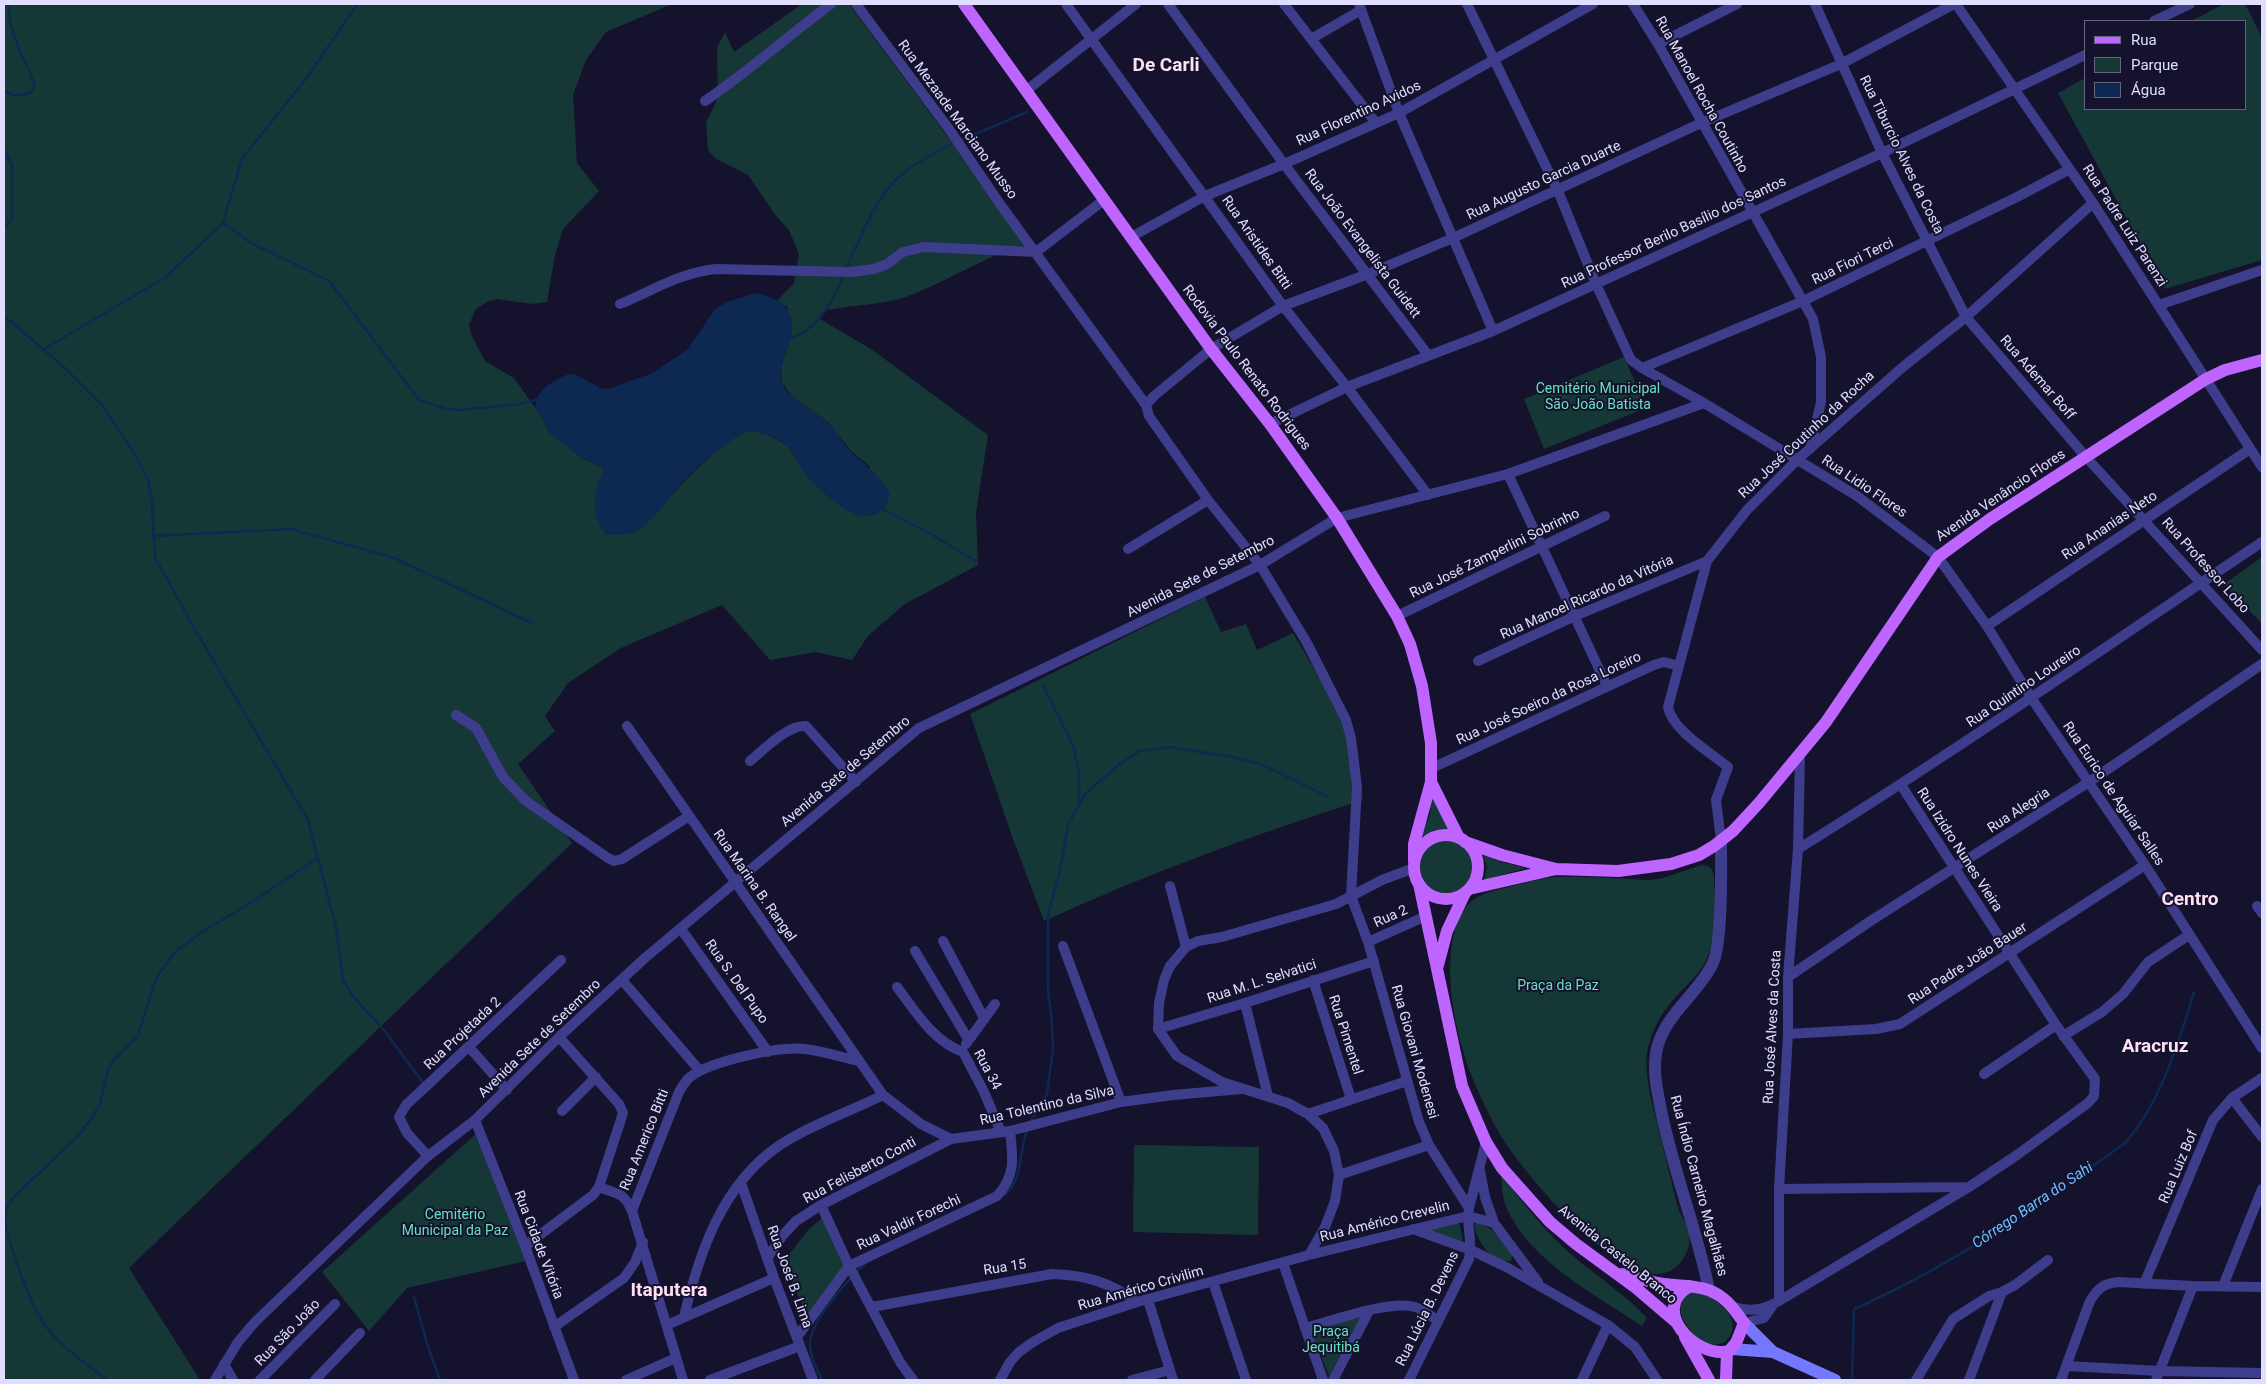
<!DOCTYPE html>
<html>
<head>
<meta charset="utf-8">
<style>
	body { margin:0 }
	#map { position:relative; width:2266px; height:1384px; overflow:hidden; background:#15122d; font-family:Roboto,sans-serif }
	canvas { display:block }
	.frame { position:absolute; inset:0; border:5px solid #e0deff; pointer-events:none }
	.legend { position:absolute; left:2084px; top:20px; width:162px; height:90px; box-sizing:border-box; background:#15122d; border:1px solid #666481; margin:0; padding:6px 9px; list-style:none; font-size:15px; color:#e0deff }
	.legend li { display:flex; align-items:center; gap:10px; height:25px }
	.legend b { width:25px; border:1px solid #666481 }
</style>
</head>
<body>
<div id="map">
<canvas width="2266" height="1384"></canvas>
<div class="frame"></div>
<ul class="legend">
<li><b style="height:6px;background:#bf65ff"></b>Rua</li>
<li><b style="height:14px;background:#153735"></b>Parque</li>
<li><b style="height:14px;background:#0d2951"></b>Água</li>
</ul>
</div>
<script>
const c = document.querySelector('canvas').getContext('2d');
c.lineJoin = 'round';
function paint(path, color) { c.fillStyle = color; c.fill(path, 'evenodd'); }
function strokePath(path, color, width, dash) { c.strokeStyle = color; c.lineWidth = width; c.lineCap = dash ? 'butt' : 'round'; c.setLineDash(dash || []); c.stroke(path); }
function label(font, color, halo, rows, align = 'center') {
  c.font = font + ' Roboto,sans-serif'; c.lineWidth = 4; c.setLineDash([]); c.textBaseline = 'middle'; c.strokeStyle = halo; c.fillStyle = color; for (const [text, x, y, turn = 0] of rows) {
    c.save(); c.translate(x, y); c.rotate((+turn || 0) * Math.PI / 180); c.textAlign = isNaN(turn) ? turn : align; if (halo) c.strokeText(text, 0, 0); c.fillText(text, 0, 0); c.restore();
  }
}
paint(new Path2D(`
	M4,4h668l-66,28 -20,28 -13,35 4,68 22,28 -36,38 -8,26 -8,47 -14,2 -36,-5 -10,3 -11,7 -7,15 2,10 14,27 29,17 25,35 12,21 31,24 20,9 1,6 -4,9 -4,19 44,28c20,-19 85,-95 110,-98 13,-1 28,8 38,15 7,6 9,15 15,22 11,17 31,32 47,44l21,-45 -19,-16 -23,-29 -36,-25 -10,-15 -1,-15 10,-30 -4,-30 -10,-6 17,-18 5,-29 -10,-24 -13,-14 -28,-41 -32,-16 -8,-9 -2,-27 12,-26 -1,-49 8,-16 9,20 68,-48h47l179,241c-40,9 -74,33 -112,48 -30,13 -62,11 -93,18l-5,7 53,31 117,86 -12,77 2,53 -73,39 -37,32 -16,24 -36,-8 -46,8 -48,-55 -101,43 -53,35 -23,33 10,15 -37,33 54,79 -443,425 71,112h-196z
	M2224,4h21l17,34v222l-97,29 -107,-196 27,-15v31h160v-88h-54z
	M1624,357l22,51 -102,41 -20,-50z
	M2262,557v67l-38,-40z
	M1205,597l16,35 25,-8 11,26 36,-17 48,81 22,86c-108,34 -216,74 -319,121l-31,-82 -43,-125z
	M1433,789l18,40 -17,2 -13,6 9,-23z
	M1420 867a27 27 0 1 1 54 0a27 27 0 1 1-54 0Z
	M1483,854l18,8 25,6 -42,12 3,-13z
	M1701,865c9,0 12,4 13,12 1,26 4,57 -7,81 -8,18 -22,28 -34,42 -13,14 -23,35 -26,53 -3,28 8,59 14,86 6,23 11,46 17,69 3,8 9,16 11,25 2,9 -1,18 -6,26 -39,59 -147,-74 -170,-105 -17,-23 -30,-51 -41,-77 -14,-35 -25,-85 -21,-123 2,-19 5,-41 22,-54 10,-7 23,-10 35,-13 16,-4 32,-9 48,-10 31,-1 62,2 93,3l14,-2z
	M478,1132l48,129 -119,27 -38,43 -47,-59z
	M1134,1145l125,2 -1,88 -125,-3z
	M1501,1175c24,30 48,62 78,86 23,19 48,35 68,57l-5,8c-45,-30 -112,-65 -135,-117 -5,-10 -5,-22 -6,-34z
	M823,1217l27,48 -39,60 -28,-63 26,-33z
	M1456,1222l4,3 3,17 -36,-12z
	M1476,1223c19,4 26,18 36,32l-1,6c-19,2 -33,-18 -37,-35z
	M1688,1292c5,0 11,-1 15,0 4,1 7,4 10,6 6,5 15,12 18,20 6,16 -7,32 -24,25 -8,-4 -15,-9 -20,-17 -9,-14 -8,-21 1,-34z
	M1361,1317l-32,59 -19,-48z`), '#153735');
paint(new Path2D(`
	M756,293c24,5 41,17 35,44 -3,15 -14,28 -9,45 6,19 32,27 45,40 10,8 15,21 24,30 15,14 29,23 39,42 -4,13 -7,20 -21,22 -23,2 -54,-30 -67,-47 -5,-7 -7,-16 -14,-22 -9,-8 -23,-15 -35,-16 -16,-2 -66,45 -77,59 -11,13 -22,29 -36,39 -11,7 -22,6 -34,5 -12,-14 -14,-34 -7,-52 2,-7 4,-8 3,-15l-20,-9 -31,-24 -16,-27 3,-11 8,-10 20,-11 9,-1 25,14 8,1 45,-16 35,-24 27,-40 12,-7z`), '#0d2951');
strokePath(new Path2D(`
	M4,91l11,5 15,-3 5,-8c-6,-17 -34,-65 -23,-81
	M959,141l68,-29
	M4,149l8,16v53l-8,11
	M223,223l28,20 78,38 90,119 27,9 11,1 57,-5 26,-6
	M846,269c14,-30 29,-72 55,-94 16,-13 35,-23 53,-32
	M4,316l59,50 39,39 34,51 12,24 4,21 3,56 39,71 114,192 28,107 7,53 8,14 33,36 40,54
	M788,340c32,-12 43,-36 56,-66
	M44,349l122,-72 57,-54 18,-62 4,-6 64,-80 48,-71
	M882,509l49,25 46,28
	M153,536l138,-7 103,29 140,66
	M1043,685l30,60 6,28v29
	M1031,1121l16,-27 6,-45 -1,-26 -4,-33v-76l12,-44 8,-45 18,-32 34,-29 19,-13 30,-4 63,10 31,8 65,32
	M1001,1197c23,-13 17,-44 26,-66
	M855,1273l11,-10
	M414,1297l14,50 12,33
	M107,1380c-22,-17 -47,-34 -63,-56 -12,-17 -42,-92 -39,-112 2,-6 6,-11 10,-16l65,-62 13,-18 7,-13 8,-34 5,-8 25,-25 18,-58 19,-26 30,-22 41,-24 72,-48
	M822,1380c-5,-11 -13,-25 -12,-37 1,-20 28,-51 42,-66
	M1852,1380l2,-71c100,-44 183,-103 271,-166 35,-39 54,-101 69,-151`), '#0d2951', 2.5);
strokePath(new Path2D(`
	M856,4l93,125 51,75 146,201
	M1066,4l217,302 64,81 81,108
	M1168,4l116,160 144,191
	M1284,4l92,119
	M1359,4l40,109 94,218
	M1467,4l91,187 38,93 35,76 11,8 62,35 153,93 81,61 49,69 45,73 113,166 117,183
	M1633,4l25,40 155,275 8,38v45l-11,47
	M1815,4l67,149 84,164 120,140 176,193
	M1956,4l137,199 169,264
	M2154,21l36,-17
	M1311,39l50,-29
	M1658,44l79,-40
	M1027,90l109,-86
	M705,101c44,-30 84,-66 126,-97
	M1131,237l74,-41 79,-32 115,-51 194,-109
	M620,304c34,-14 59,-31 96,-35l135,3 23,-3 13,-5 16,-12 21,-5 112,5 68,-52
	M2159,305l103,-35
	M1642,368l161,-67 214,-104 53,-28
	M1270,424l77,-37 146,-56 389,-178 203,-98
	M1508,474l99,212
	M1128,549l80,-49
	M1397,616l208,-100
	M1987,626l263,-177
	M1478,661l97,-45 132,-55
	M456,715l20,13 27,49 23,24 82,57 6,3 8,-2 67,-43
	M627,726l256,369 38,29 30,15 59,-8 111,-29 52,-7 69,-6
	M750,761c13,-11 39,-37 56,-35l50,56
	M1432,768l222,-103 10,-3 15,4
	M1721,840l-5,-40 12,-33c-18,-15 -56,-37 -60,-60l39,-146 40,-51 51,-51 106,-93 62,-49 127,-114
	M1798,849c158,-98 310,-204 464,-307
	M1170,886l16,61
	M2257,906l5,7
	M681,929l87,123
	M943,941l41,77
	M1368,942l58,-26
	M1063,946l58,156
	M915,951l53,88
	M1788,977l84,-57 217,-138 173,-118
	M622,980l78,91
	M1313,980l38,119
	M897,987c18,24 36,54 66,65l21,40 17,40
	M1245,1003l23,93
	M1158,1029l87,-26 129,-42
	M1788,1034l88,-5 24,-5 245,-159
	M2063,1036l39,-24 21,-18 25,-32 41,-27
	M966,1044l29,-40
	M469,1047l38,43
	M1984,1074l72,-49
	M2232,1098l30,39
	M562,1111l34,-34
	M1308,1114l99,-33
	M475,1120l50,126 49,134
	M428,1156l-21,-23 -8,-16 7,-12 155,-145
	M1480,1171l5,26 9,26 44,59
	M1339,1175l90,-30
	M741,1183l33,95 39,102
	M599,1187c18,7 25,5 33,24l51,169
	M1779,1189l189,-2
	M821,1205l28,61 51,96 13,18
	M1469,1208l-40,-63 -10,-23 -51,-180 -17,-46 6,-109 -6,-49 -5,-18 -39,-77 -47,-78 -52,-65 -59,-84 -3,-11 8,-9 57,-47 72,-43 85,-32 85,-36 248,-115 140,-59 113,-60
	M632,1211l47,-119c3,-5 6,-11 11,-15 21,-16 89,-31 115,-28 18,2 36,8 53,12
	M1413,1229l58,21 37,18 100,57 27,22 22,33
	M525,1246l68,-51 6,-8 24,-74 -4,-9 -60,-67
	M1309,1255l16,-28 10,-26 4,-26 -5,-24 -11,-23 -15,-14 -20,-11 -66,-21 -45,-26 -19,-27 1,-26 5,-23 6,-14 16,-19 12,-6 24,-4 114,-33 46,-24 32,-12
	M768,1257l15,-22 13,-14 25,-16 130,-66
	M1283,1263l40,117
	M1213,1282l33,98
	M2144,1284l69,-164 19,-22 30,-20
	M2223,1286l39,-97
	M1148,1300l25,80
	M1779,1301v-112l9,-155v-57l10,-128 2,-94
	M1732,1306c17,7 32,4 47,-5l190,-114 48,-32 71,-52 6,-7 1,-17 -39,-54 -155,-240
	M872,1307l180,-33c34,1 57,8 85,28
	M684,1317c15,-64 38,-133 96,-172 28,-19 71,-34 103,-50
	M1744,1323l20,-5 9,-13
	M667,1325l107,-47
	M554,1327l70,-49 11,-16 8,-20
	M1305,1328c27,-7 84,-28 110,-21 8,2 16,9 23,14
	M797,1337l52,-71 148,-70c19,-20 16,-39 13,-65
	M224,1364l9,16
	M2067,1366l92,5 103,2
	M215,1380l23,-38 17,-20 173,-166 47,-36 84,-83 86,-79 274,-230 341,-163 77,-47 171,-44 196,-71
	M260,1380l75,-76
	M315,1380l45,-47
	M626,1380l50,-22
	M710,1380l90,-34
	M1000,1380l10,-18 9,-10 14,-10 25,-14 79,-26 172,-47 159,-39 26,7
	M1132,1380l38,-10
	M1333,1380l36,-69
	M1409,1380l60,-121c4,-17 -3,-34 0,-51l17,-66
	M1582,1380l26,-55
	M1916,1380l37,-61 36,-23 13,-4 13,-7 33,-25
	M1969,1380l33,-88
	M2061,1380l29,-79c8,-13 13,-17 28,-19l75,4 69,1
	M2156,1380l37,-94`), '#3d3d8c', 10);
strokePath(new Path2D(`
	M1709,1290c-12,-61 -36,-119 -48,-180 -4,-20 -8,-37 -5,-57 6,-36 40,-57 56,-88 11,-20 9,-100 9,-125`), '#3d3d8c', 12);
strokePath(new Path2D(`
	M1744,1323l29,29 62,28
	M1732,1349l41,3`), '#7577ff', 12);
strokePath(new Path2D(`
	M964,4l247,345 59,75 67,94 60,98 13,28 12,42 9,57v39l-17,62v18
	M1431,782l28,56
	M1414 867a32 32 0 1 1 64 0a32 32 0 1 1-64 0Z
	M1465,842l37,13 54,14 62,2 53,-7 28,-9 15,-9 19,-15 26,-28 67,-81 112,-165 52,-38 216,-140 19,-9 37,-10
	M1419,884l43,202 24,56 16,26 48,54 26,22 60,44 41,35
	M1469,889l87,-20
	M1438,965l9,-34 18,-38
	M1622,1274c14,4 28,8 42,10 22,3 42,0 60,15 8,6 14,16 20,24l-8,20 -7,8c-34,8 -80,-42 -39,-65
	M1685,1337l24,43
	M1726,1380l1,-28`), '#bf65ff', 12);
label('14px', '#e0deff', '#15122d', [
	["Rua Manoel Rocha Coutinho",1701,95,61],
	["Rua Florentino Avidos",1359,114,-25],
	["Rua Mezaade Marciano Musso",957,120,54],
	["Rua Tiburcio Alves da Costa",1901,155,64],
	["Rua Augusto Garcia Duarte",1544,181,-25],
	["Rua Padre Luiz Parenzi",2124,226,57],
	["Rua Professor Berilo Basílio dos Santos",1674,233,-25],
	["Rua Aristides Bitti",1256,243,55],
	["Rua João Evangelista Guidett",1362,244,53],
	["Rua Fiori Terci",1853,262,-26],
	["Rodovia Paulo Renato Rodrigues",1246,368,53],
	["Rua Ademar Boff",2037,378,49],
	["Rua José Coutinho da Rocha",1807,435,-43],
	["Rua Lidio Flores",1864,487,34],
	["Avenida Venâncio Flores",2001,496,-34],
	["Rua Ananias Neto",2110,526,-34],
	["Rua José Zamperlini Sobrinho",1495,554,-26],
	["Rua Professor Lobo",2205,566,48],
	["Avenida Sete de Setembro",1201,577,-27],
	["Rua Manoel Ricardo da Vitória",1587,598,-24],
	["Rua Quintino Loureiro",2024,687,-34],
	["Rua José Soeiro da Rosa Loreiro",1549,699,-25],
	["Avenida Sete de Setembro",846,772,-40],
	["Rua Eurico de Aguiar Salles",2113,794,56],
	["Rua Alegria",2019,811,-33],
	["Rua Izidro Nunes Vieira",1959,850,57],
	["Rua Marina B. Rangel",754,886,55],
	["Rua 2",1391,917,-24],
	["Rua Padre João Bauer",1968,964,-33],
	["Rua S. Del Pupo",736,982,55],
	["Rua M. L. Selvatici",1262,982,-18],
	["Rua José Alves da Costa",1773,1027,-87],
	["Rua Projetada 2",463,1034,-43],
	["Rua Pimentel",1345,1035,72],
	["Avenida Sete de Setembro",540,1039,-44],
	["Rua Giovani Modenesi",1414,1052,74],
	["Rua 34",987,1070,62],
	["Rua Tolentino da Silva",1047,1106,-13],
	["Rua Americo Bitti",645,1140,-68],
	["Rua Luiz Bof",2179,1167,-67],
	["Rua Felisberto Conti",860,1171,-28],
	["Rua Índio Carneiro Magalhães",1698,1186,75],
	["Rua Américo Crevelin",1385,1222,-14],
	["Rua Valdir Forechi",909,1223,-25],
	["Rua Cidade Vitória",538,1245,69],
	["Avenida Castelo Branco",1617,1255,39],
	["Rua 15",1005,1268,-9],
	["Rua José B. Lima",789,1277,70],
	["Rua Américo Crivilim",1141,1289,-16],
	["Rua Lúcia B. Devens",1428,1309,-64],
	["Rua São João",288,1333,-46]
]);
label('14px', '#67e2be', '#15122d', [
	["Cemitério Municipal",1598,389],
	["São João Batista",1598,405],
	["Praça da Paz",1558,986],
	["Cemitério",455,1215],
	["Municipal da Paz",455,1231],
	["Praça",1331,1332],
	["Jequitibá",1331,1348]
]);
label('italic 15px', '#6cc1ff', '#15122d', [
	["Córrego Barra do Sahi",2033,1206,-34]
]);
label('bold 19px', '#ffe0f5', '#15122d', [
	["De Carli",1166,66],
	["Centro",2190,900],
	["Aracruz",2155,1047],
	["Itaputera",669,1291]
]);
</script>
</body>
</html>
